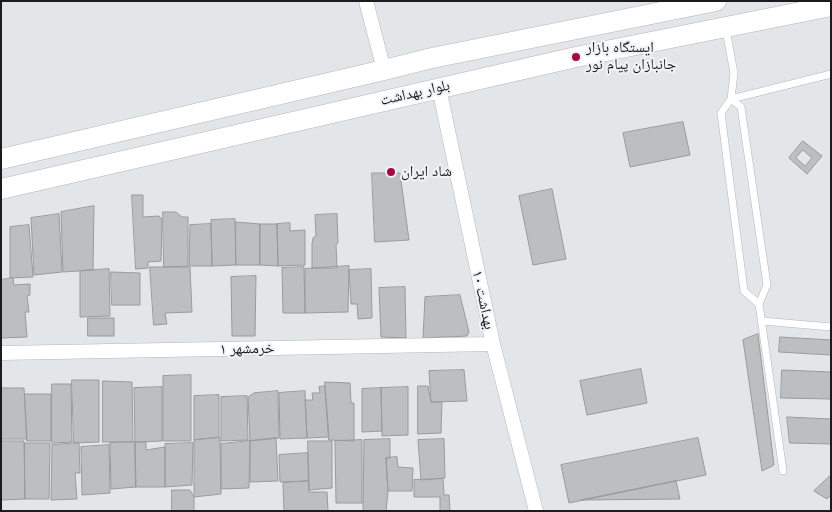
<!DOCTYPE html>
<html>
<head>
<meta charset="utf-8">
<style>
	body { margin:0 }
	#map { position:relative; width:832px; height:512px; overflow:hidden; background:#e3e6e8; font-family:"Open Sans",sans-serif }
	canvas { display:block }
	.frame { position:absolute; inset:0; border:2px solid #1a1b1c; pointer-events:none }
</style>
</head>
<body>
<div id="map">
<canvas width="832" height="512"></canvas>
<div class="frame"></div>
</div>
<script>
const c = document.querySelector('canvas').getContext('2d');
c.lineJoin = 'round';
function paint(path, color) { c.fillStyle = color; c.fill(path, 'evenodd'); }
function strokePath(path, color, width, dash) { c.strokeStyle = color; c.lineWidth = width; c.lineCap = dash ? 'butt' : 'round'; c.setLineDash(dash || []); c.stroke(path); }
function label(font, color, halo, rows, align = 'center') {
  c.font = font + ' "Open Sans","Noto Naskh Arabic",sans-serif'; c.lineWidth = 4; c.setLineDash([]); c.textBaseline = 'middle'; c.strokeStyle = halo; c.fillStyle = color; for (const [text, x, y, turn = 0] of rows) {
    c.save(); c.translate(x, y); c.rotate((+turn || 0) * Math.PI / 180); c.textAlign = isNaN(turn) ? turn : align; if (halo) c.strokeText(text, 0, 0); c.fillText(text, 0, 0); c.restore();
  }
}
const building = new Path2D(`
	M683,122l7,33 -60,12 -7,-34z
	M803,141l19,15 -15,18 -18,-16zM803,150l9,8 -7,8 -9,-8z
	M372,173h28l9,67 -34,2z
	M552,189l14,70 -33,6 -14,-69z
	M132,195h11v22l16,-1 3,3 -1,42 -13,1v6l-12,1z
	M94,206l-1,64 -30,2 -2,-60z
	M163,212h13l6,5h6v49l-24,1z
	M59,214l3,58 -28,3 -3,-57z
	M337,214l1,29 -2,2 1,23h-25v-24l1,-6 3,-2 -1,-21z
	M235,219l1,46 -24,1 -1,-46z
	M236,222l24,2v41h-24z
	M290,223v8l15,-1v35l-27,1 -1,-42z
	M211,224l1,42h-23l1,-41z
	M260,224h17l1,42 -18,-1z
	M29,225l4,52 -23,1v-51z
	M349,266l-1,46 -43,1v-44z
	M150,267h40l2,45 -27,1 2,11 -13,1z
	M304,267l1,46h-22l-1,-45z
	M109,269l1,47 -30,1v-46z
	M371,269l1,49 -14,1 -1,-15h-6l-2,-34z
	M111,272l29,1v32h-28z
	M256,276l-1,60h-23l-1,-59z
	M13,278l1,7 16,-1v11l-3,1 2,16h-4l2,25 -26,1v-58z
	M405,287l1,51 -25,-1 -2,-49z
	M460,295l9,37 -2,4 -44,2 2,-41z
	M88,318h26v18h-26z
	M758,334l16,131 -12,6 -19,-131z
	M780,337l51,3v15l-52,-3z
	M641,369l6,34 -60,12 -7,-34z
	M464,370l3,31 -36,1 -2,-31z
	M782,370l49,2v27l-50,-1z
	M191,375v66h-28v-65z
	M72,380h27v62l-25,1z
	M103,381l29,1 1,60h-30z
	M325,382l25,1 1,20h3v38l-25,-1z
	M52,384h19l1,58 -20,1z
	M325,386l4,51 -22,1 -2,-38h8l-1,-7h8l-1,-6z
	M418,386h10l3,16h11l-1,31 -23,1z
	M162,387v54l-27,1 -1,-54z
	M408,387v48l-26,1 -1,-48z
	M1,388h23l3,51h-26z
	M381,388l1,43 -20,1v-43z
	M278,391l1,47 -29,3 -2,-44 6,-4z
	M305,391l2,47 -27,1 -1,-46z
	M25,394h26v47h-24z
	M219,395v42l-25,3v-44z
	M247,396l1,44 -27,1v-44z
	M787,417l44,2v25l-41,-1z
	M220,438l1,56 -27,3v-57z
	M276,438l2,43 -28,1v-41z
	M698,438l8,37 -137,28 -8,-38z
	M390,439v19h-4l2,33 -2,20h-23l1,-71z
	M444,439l1,39 -24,2 -3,-40z
	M362,440v63h-26l-1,-62z
	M1,441h23l1,58 -24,1z
	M250,441l-1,47 -28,1v-45z
	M308,441h24v47l-23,2z
	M135,442h11v8l19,-3v40h-29z
	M135,442l1,45 -25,2 -1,-46z
	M25,443h25l-1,56h-24z
	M79,443l1,30h-5l2,26 -26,1 1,-55z
	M193,443l-1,42 -27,2v-43z
	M109,445l1,48 -28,2 -1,-48z
	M308,453l1,28 -29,1 -1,-27z
	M397,457l1,10 15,1 -1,23h-24l-2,-33z
	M831,475v20l-4,4 -13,-8z
	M443,479l1,16h5l1,16h-10v-14h-26v-17z
	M309,481v11h18l1,19h-44l-1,-28z
	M676,481l4,18 -99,1z
	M172,490h18l4,7v14h-22z`);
paint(building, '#bcbfc0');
strokePath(building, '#989b9c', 1);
const service = new Path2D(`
	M726,30l8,43 -3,26 -10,14 23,178 15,13 24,167
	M731,99l10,8 26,178 -8,19
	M731,99l100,-25
	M762,321l69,6`);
const minor = new Path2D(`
	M366,1l18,69
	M439,88l54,256 43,167
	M1,353l492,-9`);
const secondary = new Path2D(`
	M1,159l383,-89 48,-12 284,-57
	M1,189l575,-132 255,-51`);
strokePath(service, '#b2b6b7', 8);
strokePath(minor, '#b2b6b7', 15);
strokePath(secondary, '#b2b6b7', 21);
strokePath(service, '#fff', 7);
strokePath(minor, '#fff', 14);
strokePath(secondary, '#fff', 20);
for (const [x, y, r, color] of [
	[576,57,5,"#a30a46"],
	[391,172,5,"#a30a46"]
]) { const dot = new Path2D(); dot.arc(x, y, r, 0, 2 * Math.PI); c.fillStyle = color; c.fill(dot); strokePath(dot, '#f0f3f5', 2); }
label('15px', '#1a1b1c', '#f0f3f5', [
	["ایستگاه بازار",586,48],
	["جانبازان پیام نور",586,65],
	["شاد ایران",401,172]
], 'left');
label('15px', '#1a1b1c', '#f0f3f5', [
	["بلوار بهداشت",415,93,-13],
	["بهداشت ۱۰",483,300,78],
	["خرمشهر ۱",247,349,-1]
]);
</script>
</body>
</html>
